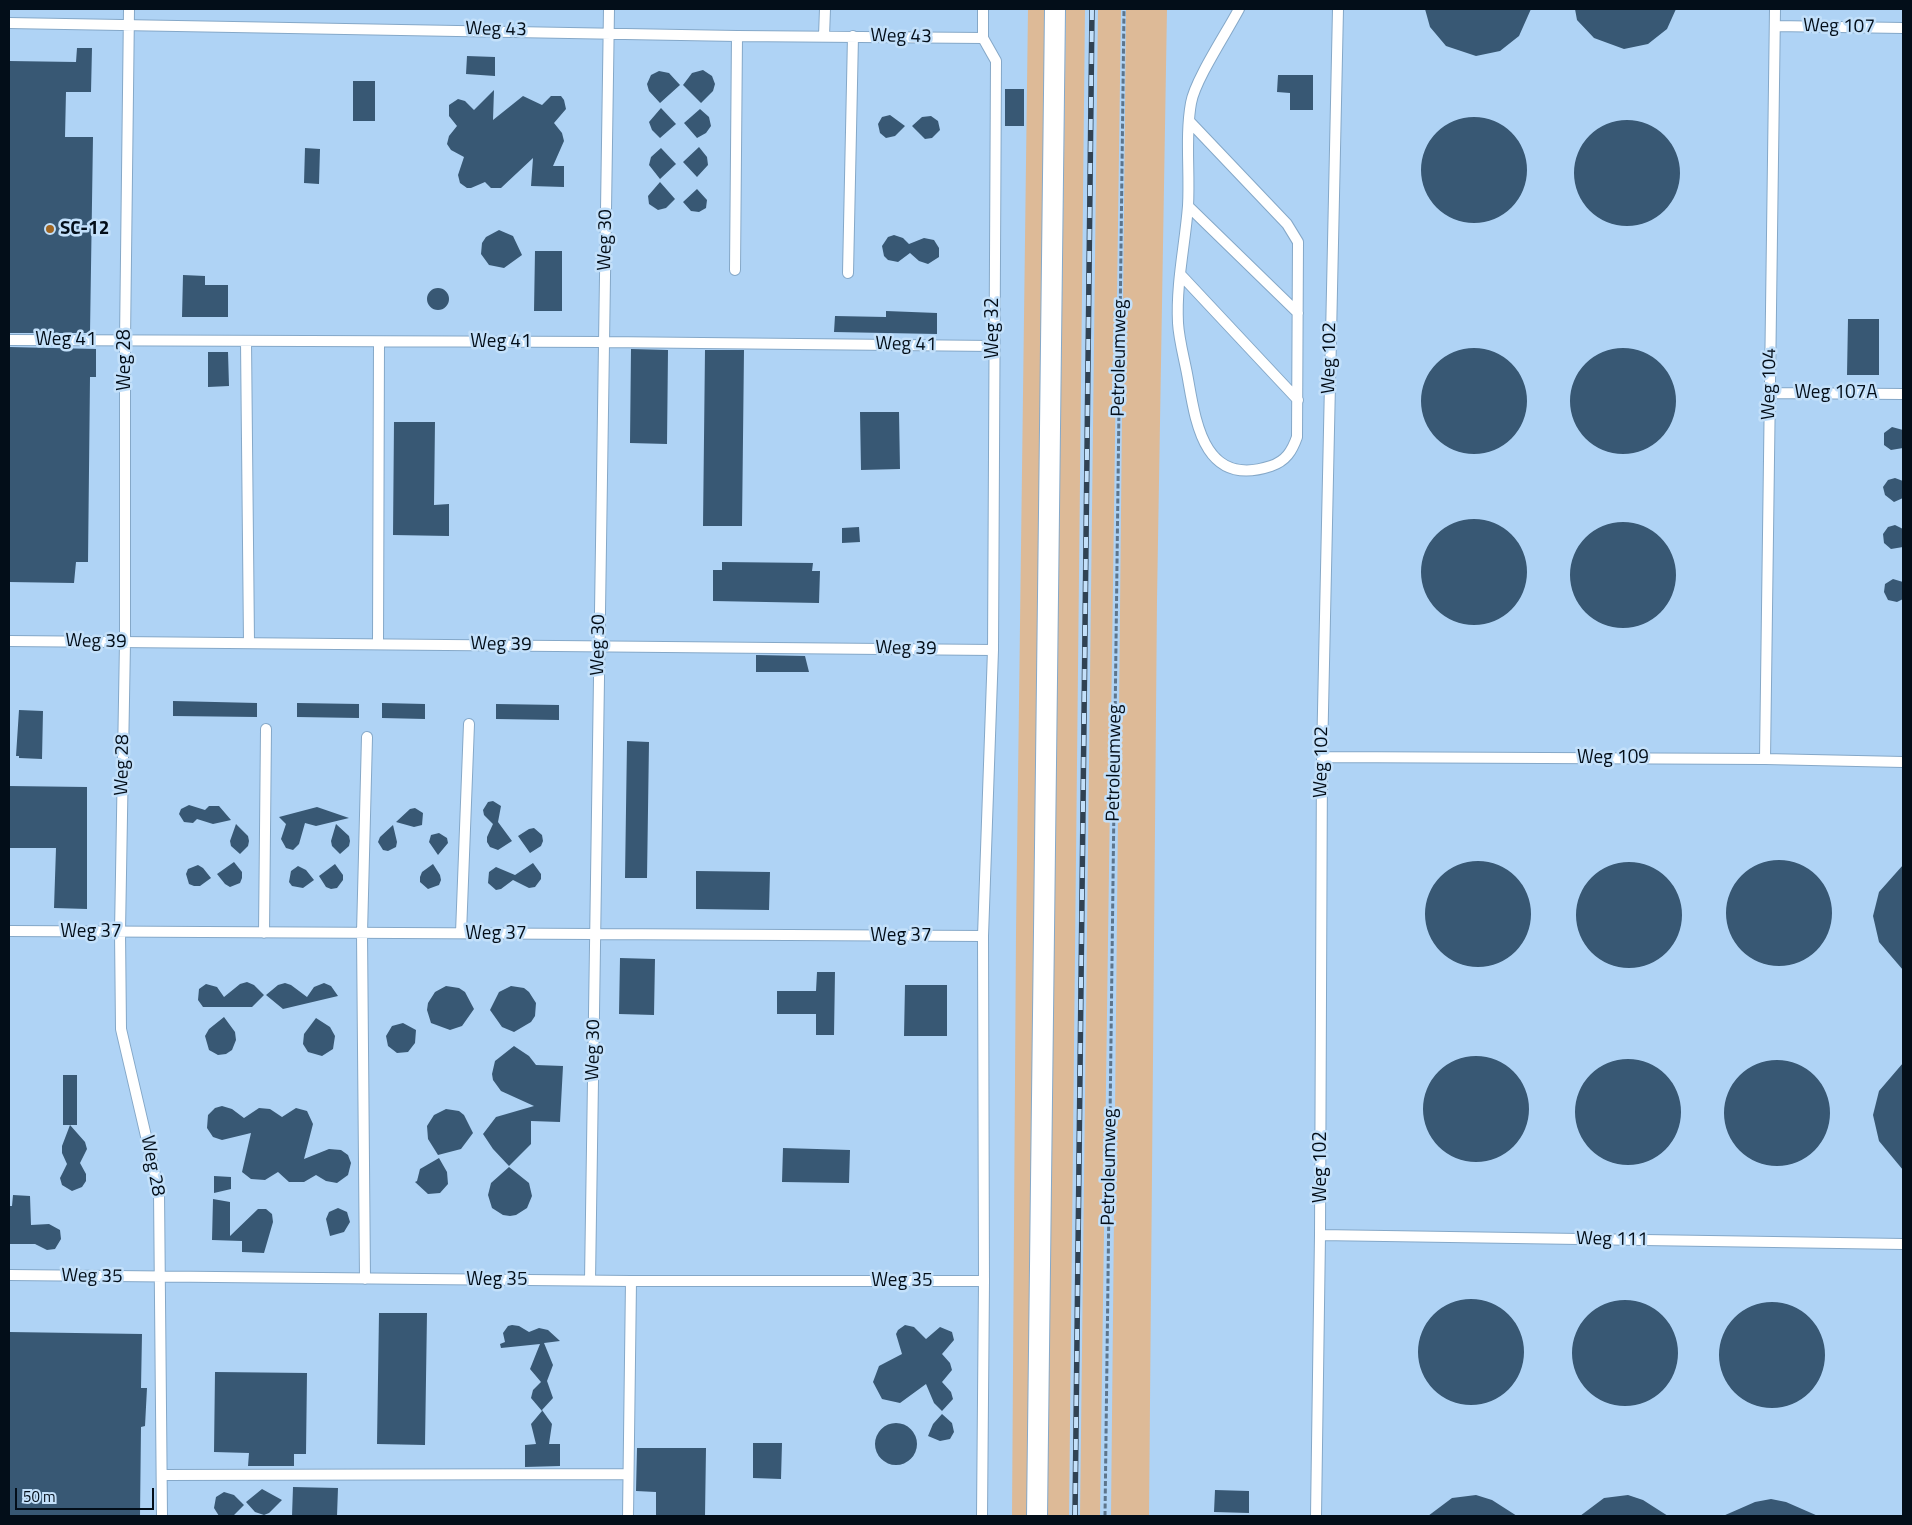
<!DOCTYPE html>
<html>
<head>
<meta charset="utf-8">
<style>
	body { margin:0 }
	#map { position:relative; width:1912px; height:1525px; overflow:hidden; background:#afd3f5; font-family:"Titillium Web",sans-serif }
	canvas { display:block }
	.frame { position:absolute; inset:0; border:10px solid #030e19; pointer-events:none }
	.scale { position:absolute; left:15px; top:1488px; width:139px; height:22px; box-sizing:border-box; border:2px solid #030e19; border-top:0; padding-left:6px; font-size:15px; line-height:18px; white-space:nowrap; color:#030e19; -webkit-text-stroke:4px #c3e0fa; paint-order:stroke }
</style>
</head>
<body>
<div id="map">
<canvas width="1912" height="1525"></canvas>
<div class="frame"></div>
<div class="scale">50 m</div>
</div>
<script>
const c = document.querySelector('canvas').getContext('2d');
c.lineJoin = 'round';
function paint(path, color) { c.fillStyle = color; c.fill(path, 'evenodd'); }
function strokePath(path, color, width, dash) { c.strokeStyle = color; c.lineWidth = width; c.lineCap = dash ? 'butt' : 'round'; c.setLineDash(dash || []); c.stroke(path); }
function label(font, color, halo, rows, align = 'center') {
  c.font = font + ' "Titillium Web",sans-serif'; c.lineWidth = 5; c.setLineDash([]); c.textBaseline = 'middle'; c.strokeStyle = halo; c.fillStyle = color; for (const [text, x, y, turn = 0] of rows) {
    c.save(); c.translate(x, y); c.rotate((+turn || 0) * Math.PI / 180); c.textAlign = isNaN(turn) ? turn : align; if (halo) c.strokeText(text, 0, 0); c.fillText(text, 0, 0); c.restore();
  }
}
paint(new Path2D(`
	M1028,9h18l-18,1507h-16l4,-583z
	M1066,9h19l-16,1507h-23z
	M1098,9h23l-21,1507h-20z
	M1126,9h41l-10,590 -8,917h-38z`), '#ddba97');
paint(new Path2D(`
	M1425,9h106l-12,27 -19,15 -24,5 -30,-10 -16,-19z
	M1575,9h101l-9,20 -19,15 -24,5 -30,-11 -17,-18z
	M77,48h15l-1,44h-25l-1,45h28l-3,196h-81v-272l67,1z
	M467,56l28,1v19l-29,-2z
	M703,70l9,6 3,8 -2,7 -12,12 -18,-18 9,-12z
	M659,71l10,2 11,12 -20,18 -11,-12 -2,-7 4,-9z
	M1278,75h35v35h-23v-17l-13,-1z
	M353,81h22v40h-22z
	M1005,89h19v37h-19z
	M494,90l-1,30 30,-24 19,9 9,-9h10l3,4 2,9 -12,14 8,10 2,8 -11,25h11v21l-33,-1 2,-28 -32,30h-10l-6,-6 -14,6h-4l-7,-5 -2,-8 6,-18 -13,-7 -4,-6 2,-8 8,-10 -8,-10v-11l9,-6 7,2 9,9z
	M661,108l15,16 -16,14 -8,-8 -3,-8z
	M700,109l9,8 2,9 -5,7 -9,5 -13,-15z
	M890,115l15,11 -10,10 -9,2 -6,-5 -2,-9 4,-7z
	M931,116l7,5 2,9 -8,8 -7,1 -13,-13 10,-9z
	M1421 170a53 53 0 1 1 106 0a53 53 0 1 1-106 0Z
	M1574 173a53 53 0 1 1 106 0a53 53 0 1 1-106 0Z
	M699,147l8,10 1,8 -11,12 -14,-15z
	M305,148l15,1 -1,35 -15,-1z
	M661,148l15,16 -16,15 -11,-14 2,-8z
	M660,182l15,17 -9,9 -8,2 -9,-6 -1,-8z
	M697,189l10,11 -1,8 -7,4 -8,-1 -8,-9z
	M499,230l14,6 9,19 -18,13 -15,-3 -8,-11 1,-11 4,-6z
	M894,235l9,3 6,6 15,-6 10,2 5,8v9l-11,7 -9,-3 -9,-8 -12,9 -10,-2 -4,-4 -2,-10 6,-9z
	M535,251h27v60h-28z
	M183,275l22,1v9h23v32h-46z
	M427 299a11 11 0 1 1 22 0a11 11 0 1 1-22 0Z
	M886,311l51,2v21l-103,-2 1,-16 51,1z
	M1848,319h31v56h-32z
	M9,347l87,2v28h-6l-2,185h-12l-2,21 -65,-1z
	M1570 401a53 53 0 1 1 106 0a53 53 0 1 1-106 0Z
	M1421 401a53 53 0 1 1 106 0a53 53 0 1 1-106 0Z
	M631,349l37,1 -1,94 -37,-1z
	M705,350h39l-2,176h-39z
	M208,352h20l1,34 -21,1z
	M860,412h39l1,57 -39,1z
	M394,422h41l-1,83 15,-1v32l-56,-1z
	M1892,427l11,3v18l-12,2 -7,-5v-12z
	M1895,478l8,3v17l-9,4 -9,-7 -2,-8 5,-7z
	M1421 572a53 53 0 1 1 106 0a53 53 0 1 1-106 0Z
	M1570 575a53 53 0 1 1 106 0a53 53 0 1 1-106 0Z
	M1895,525l8,4v18l-12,2 -7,-6 -1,-9 5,-7z
	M859,527l1,15 -18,1v-15z
	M722,562l91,1 -1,8h8l-1,32 -106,-2v-31h9z
	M1893,579l10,3v17l-6,3 -9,-2 -4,-8 1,-8z
	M756,655l49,1 4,16h-53z
	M173,701l84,2v14l-84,-1z
	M297,703l62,1v14l-62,-1z
	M382,703l43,1v15l-43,-1z
	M496,704l63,1v15l-63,-1z
	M19,710l24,1 -1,48 -23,-1v-2h-3z
	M627,741l22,1 -2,136h-22z
	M9,786l78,1v122l-33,-1 2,-60h-47z
	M493,801l8,5 -3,16 14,19 -14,9 -8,-3 -3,-5v-5l6,-13 -9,-9 -1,-5 5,-8z
	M189,805l16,5 4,-4h10l12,14 -18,4 -16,-5 -4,4 -9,-1 -5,-8 2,-5z
	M317,807l32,11 -33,8 -11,-3 -6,21 -6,6 -7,-2 -5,-9 5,-15 -7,-7z
	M415,808l8,5 -1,12 -8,2 -18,-5 14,-13z
	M236,824l12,12 1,5 -1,5 -8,8 -9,-8 -1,-5z
	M336,824l13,12 1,5 -1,5 -9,8 -8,-8 -1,-5z
	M393,825l4,17 -1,5 -8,4 -5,-1 -5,-8 2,-5z
	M534,828l8,7 1,6 -2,5 -11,7 -12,-17 11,-7z
	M439,833l8,5 1,5 -10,12 -9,-13 2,-7z
	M1726 913a53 53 0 1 1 106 0a53 53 0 1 1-106 0Z
	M1425 914a53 53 0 1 1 106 0a53 53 0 1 1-106 0Z
	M234,862l8,10v6l-2,5 -10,4 -5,-3 -8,-10z
	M1576 915a53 53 0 1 1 106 0a53 53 0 1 1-106 0Z
	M533,863l8,11v5l-6,8 -6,1 -16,-8 -12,9 -5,1 -8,-7 1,-11 7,-5 19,8z
	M335,864l8,11v5l-6,8 -6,1 -5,-2 -7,-11z
	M433,864l7,11 1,5 -2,5 -11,4 -8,-7v-5l2,-5z
	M198,865l5,3 8,10 -11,8h-6l-5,-2 -3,-10 2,-5z
	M1903,865v105l-24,-28 -6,-26 6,-24z
	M298,866l8,4 8,10 -11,8 -11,-2 -3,-4 2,-11z
	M696,871l74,1 -1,38 -73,-1z
	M620,958l35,1 -1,56 -35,-1z
	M817,972h18l-1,63h-18v-21h-39v-23h39z
	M247,982l7,3 10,10 -12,12h-49l-5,-7 1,-11 7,-5 11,3 7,10 16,-13z
	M285,983l6,2 16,12 7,-10 10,-4 7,3 7,10 -55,13 -17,-14 12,-10z
	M905,985h42v51h-43z
	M446,986l13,2 6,4 9,17 -12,17 -12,4 -19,-7 -4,-13 1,-7 7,-11z
	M511,986l13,2 5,4 7,11 -1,13 -4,6 -17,10 -12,-5 -12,-17 9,-18z
	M224,1017l11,15 1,8 -4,10 -6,4 -8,1 -9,-5 -4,-14 4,-7z
	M316,1018l14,9 5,9 -2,13 -11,7 -14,-4 -5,-8 1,-10z
	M403,1023l13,7 -1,13 -7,9 -11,1 -9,-7 -2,-10 6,-10z
	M514,1046l15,10 7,9 27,1 -3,56 -29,-1v23l-22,22 -16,-17 -10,-15 13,-17 38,-11 -33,-15 -8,-11 -1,-6 3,-13z
	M1423 1109a53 53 0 1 1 106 0a53 53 0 1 1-106 0Z
	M1575 1112a53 53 0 1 1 106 0a53 53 0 1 1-106 0Z
	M1724 1113a53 53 0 1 1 106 0a53 53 0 1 1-106 0Z
	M1903,1063v107l-24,-29 -6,-26 6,-24z
	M63,1075h14v50h-14z
	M222,1106l10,3 12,9 15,-10 11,1 12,8 14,-9 11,3 6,13 -9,35 25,-10 12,1 7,5 3,8 -3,12 -11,8 -11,-2 -10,-6 -12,7h-15l-11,-10 -13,8 -14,-1 -9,-7 9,-39 -29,7 -9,-3 -6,-9 1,-13 7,-7z
	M446,1109l13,2 5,4 9,18 -12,16 -23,6 -10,-16 -1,-13 7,-11z
	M70,1125l15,17 2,7 -7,14 6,11v7l-4,6 -10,4 -10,-6 -2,-7 7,-14 -5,-11v-7z
	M783,1148l67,2 -1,33 -67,-1z
	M439,1158l8,14 1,12 -8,9 -12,1 -13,-12 2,-1 3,-12z
	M509,1167l20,16 3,13 -5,12 -11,7 -6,1 -7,-1 -11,-7 -4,-13 3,-12z
	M214,1176l17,1v12l-17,4z
	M13,1195l17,1 1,29 18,-1 11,6 1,9 -6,10 -8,1 -12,-6h-26v-38h3z
	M213,1199l17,3v34l28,-27h8l6,5 1,8 -9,31 -22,-1v-11l-30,-1z
	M338,1208l9,4 3,10 -6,10 -14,4 -4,-17 3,-7z
	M1418 1352a53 53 0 1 1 106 0a53 53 0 1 1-106 0Z
	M1572 1353a53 53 0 1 1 106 0a53 53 0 1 1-106 0Z
	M1719 1355a53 53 0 1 1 106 0a53 53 0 1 1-106 0Z
	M379,1313h48l-2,132 -48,-1z
	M512,1325l7,1 10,6 10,-4 9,2 12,11 -16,2 9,22 -6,16 6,17 -11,12 10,14 -3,20h11v22l-35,1v-22l11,-1 -5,-20 11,-13 -11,-13 2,-8 8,-8 -11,-13 10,-25 -39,4 -1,-4 5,-2 -2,-9 5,-7z
	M905,1325l9,2 12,12 14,-12 12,5 2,8 -12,14 8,9 2,7 -10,12 9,10 2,7 -11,12 -8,-8 -8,-19 -26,19 -18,-4 -9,-17 6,-16 23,-12 -6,-20 2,-4z
	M9,1332l133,2 -1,54h6l-2,38 -4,1 -1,89h-131z
	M215,1372l92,1 -1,81h-12v12h-46l1,-13 -35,-1z
	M942,1414l10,9 2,9 -4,7 -10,2 -12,-5 5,-12z
	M875 1444a21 21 0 1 1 42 0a21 21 0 1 1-42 0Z
	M753,1443h29l-1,36 -28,-1z
	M637,1448h69l-1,68h-49v-24l-20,-1z
	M293,1487l45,1 -1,28h-45z
	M262,1489l20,11 -13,13 -5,2 -9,-3 -9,-10z
	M1215,1490l34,1v22l-35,-1z
	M224,1492l10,3 10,10 -11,11h-14l-5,-8 2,-11z
	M1476,1495l16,5 25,16h-89l24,-18z
	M1628,1495l15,5 25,16h-88l24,-18z
	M1771,1499l15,3 32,14h-95l32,-14z`), '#385874');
const lane = new Path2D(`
	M129,9l-4,331v302l-5,290 1,97 38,163 3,324
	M9,23l728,13 246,2
	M1775,26l128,2
	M824,36l1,-27
	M1190,122l97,102 11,18 -1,195c-5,14 -11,24 -26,29 -66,22 -75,-41 -83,-87 -3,-18 -9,-38 -10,-56 -2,-40 7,-78 10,-117 2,-34 -3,-70 3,-103 4,-23 36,-71 48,-94
	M1188,206l110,107
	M735,270l2,-234
	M848,273l5,-237
	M1180,274l118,126
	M9,340l595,2 389,4
	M246,341l3,302
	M1769,393l134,1
	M9,641l984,9
	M378,644l1,-302
	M1322,757l443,2 138,3
	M1765,759l10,-750
	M9,931l974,5
	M264,933l2,-204
	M461,933l8,-209
	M1320,1235l583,9
	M9,1275l622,6h353
	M365,1279l-3,-346 5,-196
	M590,1280l19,-1271
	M162,1475l466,-1
	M628,1516l3,-235
	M982,1516l2,-235 -1,-345 10,-286 3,-589 -13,-23v-29
	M1316,1516l4,-281 2,-478 16,-748`);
const street = new Path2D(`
	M1037,1516l18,-1507`);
strokePath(lane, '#85a8c8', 12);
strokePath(street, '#85a8c8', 22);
strokePath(new Path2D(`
	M1105,1516l19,-1507`), '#5d758c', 3, [5, 2.5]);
strokePath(lane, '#fff', 10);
strokePath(street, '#fff', 20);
const rail = new Path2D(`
	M1075,1516l17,-1507`);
strokePath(rail, '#304253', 5.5);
strokePath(rail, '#c3e0fa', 4, [11]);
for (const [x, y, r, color] of [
	[50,229,5,"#9f6623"]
]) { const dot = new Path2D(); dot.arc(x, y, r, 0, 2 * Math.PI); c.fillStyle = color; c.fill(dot); strokePath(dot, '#c3e0fa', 2); }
label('19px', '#030e19', '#c3e0fa', [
	["Weg 107",1839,27,1],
	["Weg 43",496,30,1],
	["Weg 43",901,37,1],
	["Weg 30",606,240,-89],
	["Weg 32",993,328,-90],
	["Weg 41",66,340],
	["Weg 41",501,342],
	["Weg 41",906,345,1],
	["Petroleumweg",1120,358,-89],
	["Weg 102",1330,358,-89],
	["Weg 28",125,360,-90],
	["Weg 104",1770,384,-89],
	["Weg 107A",1836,393],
	["Weg 39",96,642,1],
	["Weg 39",501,645,1],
	["Weg 30",599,645,-89],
	["Weg 39",906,649,1],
	["Weg 109",1613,758],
	["Weg 102",1322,762,-89],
	["Petroleumweg",1115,763,-89],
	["Weg 28",123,765,-89],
	["Weg 37",91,932],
	["Weg 37",496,934],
	["Weg 37",901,936],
	["Weg 30",594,1050,-89],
	["Weg 28",152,1166,79],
	["Petroleumweg",1110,1167,-89],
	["Weg 102",1321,1167,-90],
	["Weg 111",1612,1240,1],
	["Weg 35",92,1277,1],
	["Weg 35",497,1280],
	["Weg 35",902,1281]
]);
label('bold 19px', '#030e19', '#c3e0fa', [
	["SC-12",60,229]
], 'left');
</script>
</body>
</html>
